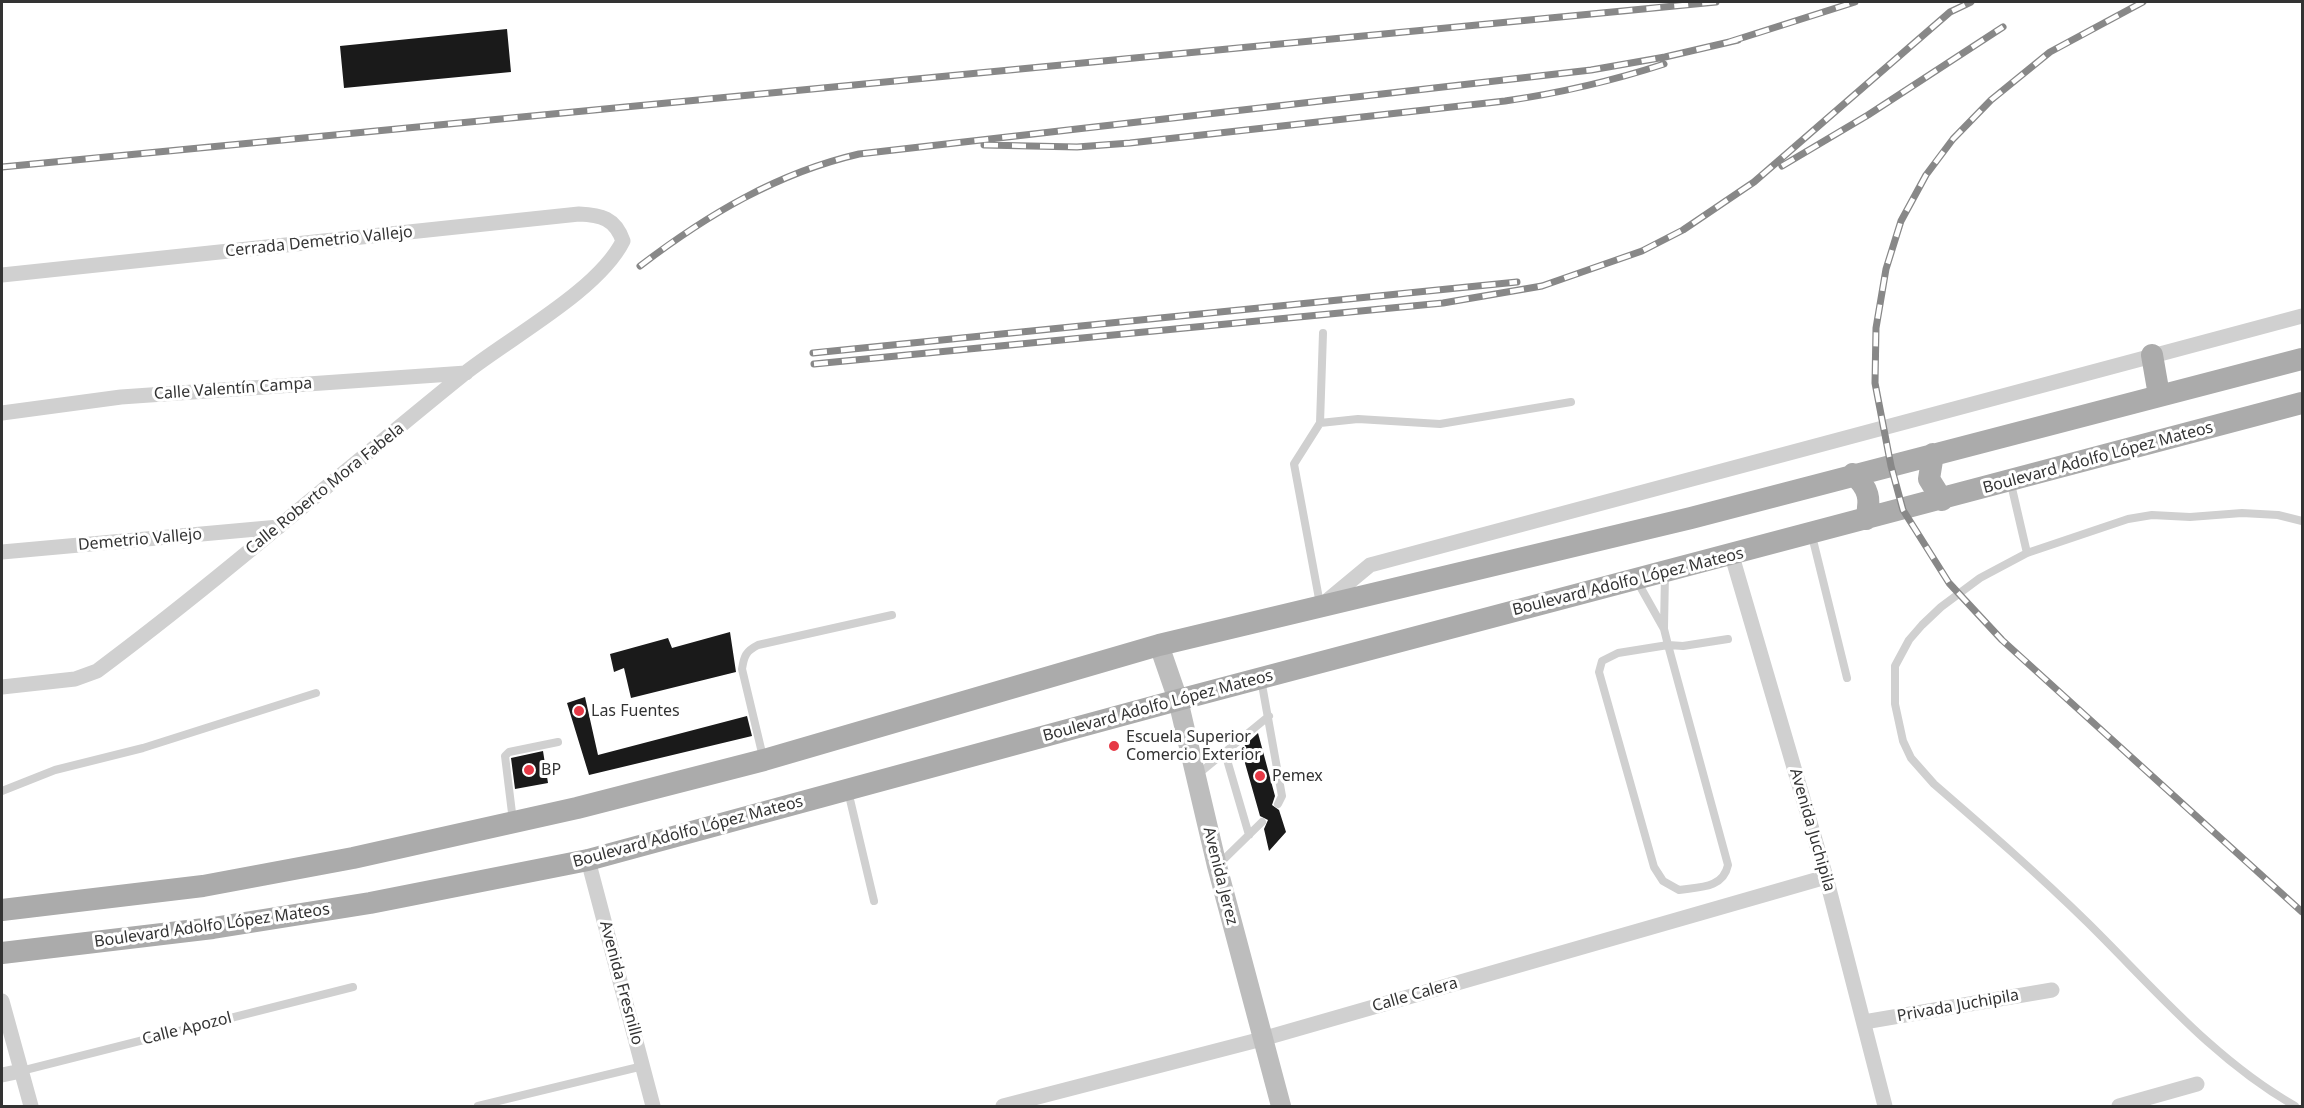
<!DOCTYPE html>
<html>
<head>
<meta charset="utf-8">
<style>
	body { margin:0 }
	#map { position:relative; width:2304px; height:1108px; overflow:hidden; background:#fff; font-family:"Noto Sans",sans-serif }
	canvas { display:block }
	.frame { position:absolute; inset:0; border:3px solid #333; pointer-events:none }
</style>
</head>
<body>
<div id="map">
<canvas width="2304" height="1108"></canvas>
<div class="frame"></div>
</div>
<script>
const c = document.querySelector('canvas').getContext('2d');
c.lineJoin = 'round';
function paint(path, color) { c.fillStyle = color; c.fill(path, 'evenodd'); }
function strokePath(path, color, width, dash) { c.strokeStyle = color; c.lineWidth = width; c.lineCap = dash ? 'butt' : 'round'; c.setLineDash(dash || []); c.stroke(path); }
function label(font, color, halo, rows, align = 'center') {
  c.font = font + ' "Noto Sans",sans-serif'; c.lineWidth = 6; c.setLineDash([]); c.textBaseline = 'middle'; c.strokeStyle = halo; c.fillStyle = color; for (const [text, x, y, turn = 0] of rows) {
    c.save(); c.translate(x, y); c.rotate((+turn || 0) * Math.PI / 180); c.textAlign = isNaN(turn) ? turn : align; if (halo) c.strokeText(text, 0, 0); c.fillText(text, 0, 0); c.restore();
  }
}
paint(new Path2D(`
	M507,29l4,43 -167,16 -4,-42z
	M730,632l6,40 -105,26 -7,-30 -10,4 -4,-18 58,-16 4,10z
	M585,697l13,58 149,-39 5,20 -163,39 -22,-72z
	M1258,733l17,63 -3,9 7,5 7,22 -17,19 -5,-22 4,-9 -8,-4 -19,-67z
	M543,751l5,32 -33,6 -4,-31z`), '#1a1a1a');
strokePath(new Path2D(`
	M1323,333l-3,90 38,-4 82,5 131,-22
	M1320,423l-26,41 26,140
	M2011,484l16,69
	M1812,536l35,142
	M1637,581l27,48 4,16 -50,8 -16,8 -3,11 55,195 9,14 16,9c19,-3 44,-1 49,-25l-60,-220 15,1 45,-7
	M1664,628l1,-54
	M1261,679l21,117 -4,8
	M1225,753l24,82
	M763,757l-21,-88c2,-13 4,-18 16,-24l134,-30
	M1197,775l72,-59
	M2,791l53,-21 88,-22 173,-55
	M848,791l26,110
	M513,821l-8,-65 4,-4 49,-10
	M1218,865l44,-43
	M21,1071l332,-84
	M478,1106l165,-40
	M2295,1106c-82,-47 -141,-118 -208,-184 -49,-48 -101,-93 -153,-138l-23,-26 -8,-17 -8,-37v-38l14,-26 13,-15 19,-18 39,-29 47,-25 101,-34 24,-4 38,2 52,-4 36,2 24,6`), '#d0d0d0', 8);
strokePath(new Path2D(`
	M2,275l577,-61c22,1 36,4 44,27 -25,50 -114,97 -159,133 -123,99 -241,203 -367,297l-22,8 -73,8
	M2,413l119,-16 345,-24
	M2,552l277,-25
	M1732,556l94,321 59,229
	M1323,604l47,-39 932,-249
	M588,860l65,246
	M2,1001l29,105
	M1864,1022l188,-32
	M2,1075l19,-4
	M1003,1106l259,-67 564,-162
	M2119,1106l78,-22`), '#d0d0d0', 15);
strokePath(new Path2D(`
	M1159,645l19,55 39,166 64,240`), '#bdbdbd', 20);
strokePath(new Path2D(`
	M2152,355l7,40
	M1933,454l-4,25 13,21
	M1853,474c16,14 18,25 13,45
	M2,910l201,-24 150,-28 224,-50 187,-48 395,-115 532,-127 611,-159
	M2,953l211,-25 157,-25 218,-43 590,-160 1124,-297`), '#ababab', 22);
const rail = new Path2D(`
	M2143,2l-93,50 -59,48 -38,39 -27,36 -25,46 -15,48 -10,59 -1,55 16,83 12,44 46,73 53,57 300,272
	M1729,42l126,-40
	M984,145l93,2 53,-4 375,-42c55,-8 107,-20 159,-37
	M1782,166l86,-51 135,-88
	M2,167l1714,-165
	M640,266c67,-51 137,-93 219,-112l732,-84 74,-13 73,-17
	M813,353l704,-71
	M814,364l629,-61 99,-17 100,-35 41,-21 71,-48 196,-170 21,-10`);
strokePath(rail, '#888', 7);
strokePath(rail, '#fff', 4.5, [14]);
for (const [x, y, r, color] of [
	[579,711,6,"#e63946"],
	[1114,746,6,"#e63946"],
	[529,770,6,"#e63946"],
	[1260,776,6,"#e63946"]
]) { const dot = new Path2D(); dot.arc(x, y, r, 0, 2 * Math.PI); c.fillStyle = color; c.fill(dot); strokePath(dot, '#fff', 2); }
label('16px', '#333', '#fff', [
	["Cerrada Demetrio Vallejo",319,242,-6],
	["Calle Valentín Campa",233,389,-4],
	["Boulevard Adolfo López Mateos",2098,458,-15],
	["Calle Roberto Mora Fabela",325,489,-39],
	["Demetrio Vallejo",140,540,-5],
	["Boulevard Adolfo López Mateos",1628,582,-14],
	["Boulevard Adolfo López Mateos",1158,706,-15],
	["Avenida Juchipila",1812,830,74],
	["Boulevard Adolfo López Mateos",688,832,-15],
	["Avenida Jerez",1220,876,76],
	["Boulevard Adolfo López Mateos",212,926,-8],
	["Avenida Fresnillo",621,983,75],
	["Calle Calera",1415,995,-16],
	["Privada Juchipila",1958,1006,-10],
	["Calle Apozol",187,1029,-14]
]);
label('16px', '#333', '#fff', [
	["Las Fuentes",591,711],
	["Escuela Superior",1126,737],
	["Comercio Exterior",1126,755],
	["BP",541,770],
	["Pemex",1272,776]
], 'left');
</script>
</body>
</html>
